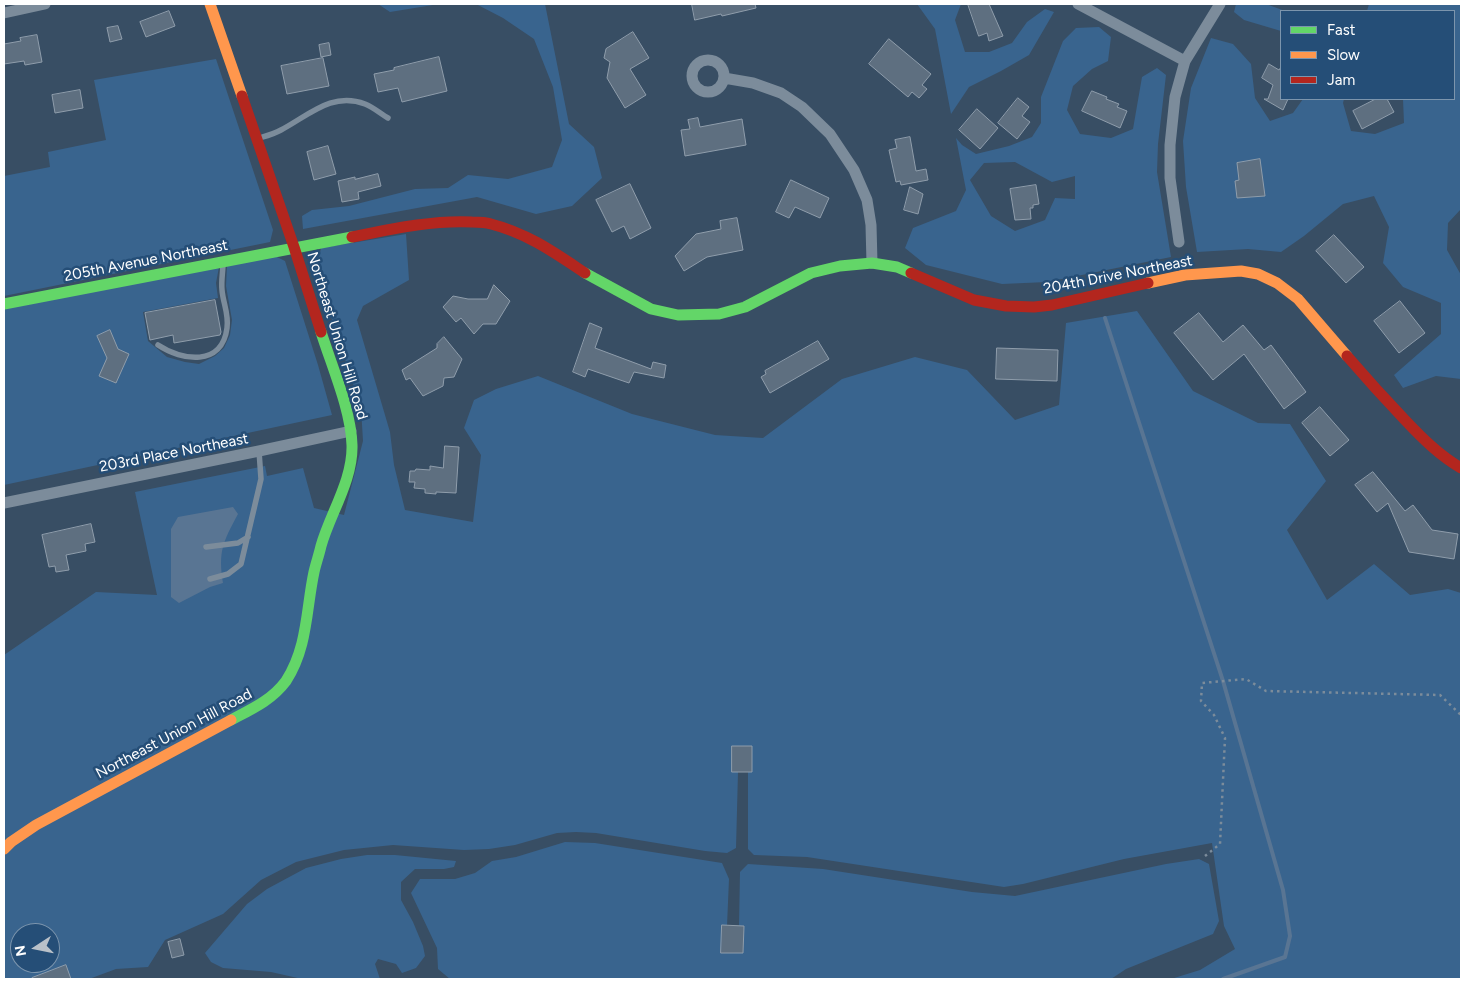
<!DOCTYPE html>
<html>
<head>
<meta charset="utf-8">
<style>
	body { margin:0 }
	#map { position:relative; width:1465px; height:983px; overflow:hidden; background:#384e64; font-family:Figtree,sans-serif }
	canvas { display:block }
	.frame { position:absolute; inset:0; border:5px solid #fff; pointer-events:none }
	.legend { position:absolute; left:1280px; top:10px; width:175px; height:90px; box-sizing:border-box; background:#254e77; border:1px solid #7c95ad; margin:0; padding:6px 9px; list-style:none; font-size:15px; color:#fff }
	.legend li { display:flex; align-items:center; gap:10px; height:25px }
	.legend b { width:25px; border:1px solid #7c95ad }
	.north { position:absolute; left:10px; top:923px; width:50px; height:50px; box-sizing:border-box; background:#254e77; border:1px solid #7c95ad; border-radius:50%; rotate:259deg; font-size:14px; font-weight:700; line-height:20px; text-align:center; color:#fff }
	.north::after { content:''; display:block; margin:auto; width:18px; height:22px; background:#b9c1c9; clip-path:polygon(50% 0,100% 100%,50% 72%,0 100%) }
</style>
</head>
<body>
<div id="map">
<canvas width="1465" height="983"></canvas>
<div class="frame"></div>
<ul class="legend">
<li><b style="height:6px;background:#63d668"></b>Fast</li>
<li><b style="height:6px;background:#ff974d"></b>Slow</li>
<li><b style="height:6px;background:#b3261e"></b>Jam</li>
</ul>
<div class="north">N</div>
</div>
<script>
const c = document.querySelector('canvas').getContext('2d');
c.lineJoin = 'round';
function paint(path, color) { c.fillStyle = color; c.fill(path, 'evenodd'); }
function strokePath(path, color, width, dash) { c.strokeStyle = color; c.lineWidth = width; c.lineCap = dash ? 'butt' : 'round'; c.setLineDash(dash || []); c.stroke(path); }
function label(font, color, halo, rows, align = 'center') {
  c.font = font + ' Figtree,sans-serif'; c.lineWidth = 5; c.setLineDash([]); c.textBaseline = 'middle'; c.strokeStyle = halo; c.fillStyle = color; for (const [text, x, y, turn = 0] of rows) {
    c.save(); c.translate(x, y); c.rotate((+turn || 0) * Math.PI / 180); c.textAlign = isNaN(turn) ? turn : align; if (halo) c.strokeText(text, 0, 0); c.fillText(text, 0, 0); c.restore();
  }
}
paint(new Path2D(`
	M378,4h61l-49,8z
	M476,4h69l24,120 25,23 8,31 -30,28 -36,8 -59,-17 -174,32 -1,-13 10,-6 37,-4 66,-17 33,-1 20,-13 40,4 44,-12 10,-27 -9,-53 -19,-48 -31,-21z
	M917,4h44l-6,16 10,32h24l23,-9 15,-21 18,-13 9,3 -25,43 -28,16 -32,16 -18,27 -16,-85z
	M1236,4h30l19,7h-4v20l-37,-11 -10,-8z
	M1369,4h92v205l-13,14 -1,27 14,25v104l-25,-3 -33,12 -9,-13 47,-41v-31l-38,-16 -20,-24 6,-36 -15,-31 -31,8 -39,32 -23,16 -33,-3 -51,3 -11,-65 -3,-46 8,-53 20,-50 22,6 18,20 4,34 15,23 23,-8 10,-14h41l-1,4 8,28 24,3 29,-11 -1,-24h51v-88h-87z
	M1099,27l12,10 -3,24 -16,8 -19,17 -6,24 13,24 31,4 22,-9 9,-52 15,-9 9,7 -8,69 -1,28 14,85 -124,25 -45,2 -76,-19 -21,-17 8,-20 43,-17 10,-21 -10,-52 6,7 14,9 33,-8 23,-9 9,-14v-26l22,-56 13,-13zM1015,162l37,20 23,-6v23l-20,-1 -10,22 -30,11 -24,-15 -21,-36 14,-17z
	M216,59l57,171 -3,12 -266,54v-120l46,-9 -2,-15 58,-12 -12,-60z
	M406,234l3,46 -46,26 -6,14 33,112 4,33 11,45 68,12 8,-67 -17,-27 10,-28 22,-11 42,-13 94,38 83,21 48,3 79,-59 73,-22 52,13 48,50 44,-15 7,-82 71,-12 56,80 65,32 32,1 36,57 -39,49 40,70 47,-36 36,31 38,-6 13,4v386h-290l29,-9 35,-21 -11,-23 -12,-83 -88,16 -101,25 -19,3 -197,-30 -53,-2 -6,-6v-77l4,-1v-25l-14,26 -2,76 -9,5 -22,-2 -109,-18 -20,-1 -19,1 -42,12 -26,4 -25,1 -71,-5 -49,5 -48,12 -35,18 -38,34 -58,26 -17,27 -32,2 -27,10h-85v-324l92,-63 61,3 -22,-103 130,-26 2,10 36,-8 11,40 30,7 19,-74 -2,-33 -45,-137 5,-23zM20,933h30v30h-30z
	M275,256l10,5 33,104 14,50 -328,70v-176l215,-42 -3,16 2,15 -75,14 5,29 19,16 18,5 14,2 16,-8 9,-8 6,-13 2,-15 -6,-34 1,-20z
	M565,842l30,1 127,20 7,16 -2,47h-5v27h21l1,-27h-5l1,-54 8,-8 75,5 149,23 43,4 151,-32 33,-5 10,5 10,57 -6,13 -87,35 -15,10h-661l-12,-10 -1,-21 -26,-55 9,-14h35l20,-6 17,-12 24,-4z
	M367,855h28l61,6 -2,6 -10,2h-29l-14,13v18l12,22 10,24 2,10 -9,12 -14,5 -6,-9 -18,-5 -3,5 5,15h-78l-31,-7 -48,-4 -12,-6 -6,-9 42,-49 20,-15 39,-21 35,-9z`), '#39648e');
paint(new Path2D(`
	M233,507l5,7c-15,28 -20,37 -15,69l-13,4 -31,16 -8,-6v-68l7,-12z`), '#597593');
strokePath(new Path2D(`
	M1105,318l118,363 60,209 7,46 -5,21 -62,22`), '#597593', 4);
const building = new Path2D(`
	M692,4h63l1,4 -34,8 -1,-2 -26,6z
	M968,4h21l14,32 -14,5 -2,-8 -8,3z
	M169,11l6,15 -29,11 -6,-15z
	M118,26l4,13 -12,3 -3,-14z
	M633,32l16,26 -19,11 16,26 -21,13 -18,-30 3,-16 -6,-4 2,-9z
	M37,35l5,27 -17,3 -1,-4 -20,3v-20l17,-3 -1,-3z
	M889,39l42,35 -9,11 5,4 -8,9 -7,-6 -4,5 -39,-33z
	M329,43l2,12 -10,2 -2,-12z
	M439,57l8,34 -45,11 -4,-14 -20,4 -4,-18 20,-4v-2z
	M323,58l6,28 -42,8 -6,-28z
	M1269,64l10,6 2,-3v32h7l-5,11 -19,-11h4l5,-14 -11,-7z
	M80,90l3,18 -28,5 -3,-18z
	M1092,91l15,6 -1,2 13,5 -2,3 10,4 -7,17 -38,-17z
	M1018,98l11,9 -7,9 8,6 -13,17 -19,-16z
	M1376,99h11l7,13 -32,17 -9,-18z
	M977,109l21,19 -18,21 -21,-19z
	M698,118l2,9 42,-8 4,26 -61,11 -4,-26 9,-1 -2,-9z
	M910,137l6,34 10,-2 2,11 -27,5 -1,-4 -4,1 -7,-32 8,-2 -2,-8z
	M328,146l8,28 -22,6 -7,-28z
	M1260,159l5,37 -28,2 -2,-17 4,-1 -2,-17z
	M378,174l3,12 -23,6 1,7 -17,3 -4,-21 17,-4v2z
	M791,180l38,18 -9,20 -25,-11 -6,11 -13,-6z
	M630,184l21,44 -21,11 -6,-13 -12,6 -16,-32z
	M1036,185l3,19 -6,1v3h-3l1,11 -16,1 -5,-31z
	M910,187l13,7 -5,20 -14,-4z
	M737,218l6,32 -36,7 -23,14 -9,-15 21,-22 25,-5 -1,-8z
	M1334,235l30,32 -18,16 -30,-32z
	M494,285l16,16 -14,23h-13l-9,10 -13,-16 -5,4 -13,-15 10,-11 15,3h19z
	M215,300l6,32 -1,3 -46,8 -1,-8 -23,5 -5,-27z
	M1400,301l25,32 -26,20 -25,-32z
	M1199,313l24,29 20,-17 21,25 7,-5 35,47 -22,17 -40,-55 -31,26 -39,-47z
	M590,323l12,5 -7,20 56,21 2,-7 13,3 -2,13 -30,-6 -5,11 -41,-14 -3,8 -12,-5z
	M110,330l8,19 11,5 -13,29 -17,-7 8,-18 -10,-22z
	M444,337l18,22 -8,18 -10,1 -1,8 -20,10 -13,-18 -4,2 -4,-10 35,-22v-4z
	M818,341l11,18 -59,34 -9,-16 5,-3 -1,-3z
	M997,348l61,2 -1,31 -61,-2z
	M1320,407l29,33 -19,16 -28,-33z
	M445,446l14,1 -3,46 -20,-1v2l-11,-1v-4l-11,-1 1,-6h-6l1,-11h5l1,-2 14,1v-4l13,2z
	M1373,472l32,39 8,-6 19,25 26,4 -4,25 -45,-7 -21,-49 -11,9 -22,-27z
	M91,524l4,18 -10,2 1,7 -20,4 3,15 -13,2 -1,-6 -6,1 -7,-32z
	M732,746h20v26h-20z
	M722,925l22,1 -1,27h-22z
	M180,939l4,16 -12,3 -4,-16z
	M66,965l5,14h-39v-1z`);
paint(building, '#5e6f80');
strokePath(building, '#8f9dab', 1);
strokePath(new Path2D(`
	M1205,856l15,-12 5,-106 -11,-23 -13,-14 1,-18 44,-4 20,12 174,4 21,20`), '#7c8c9b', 2.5, [2.5, 4]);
strokePath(new Path2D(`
	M259,138c7,-2 15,-4 22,-8 27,-14 51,-39 84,-26 8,3 16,10 23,14
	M158,345c24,16 64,22 69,-17 2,-14 -4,-25 -5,-38 -1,-9 1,-18 1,-27
	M206,547l32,-4 10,-6
	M210,579l18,-5 13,-10 20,-85 -2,-28`), '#7c8c9b', 5.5);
strokePath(new Path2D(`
	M1078,4l107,57
	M4,13l41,-9
	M692 76a16 16 0 1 1 32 0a16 16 0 1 1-32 0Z
	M724,78l29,5 28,10 21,14 28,27 24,36 13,30 4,25 1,38
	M1179,242l-9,-64v-33l5,-48 10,-36 35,-57
	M4,503l255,-52 92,-20`), '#7c8c9b', 11);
strokePath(new Path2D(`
	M585,273l66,36 27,6 41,-1 26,-7 66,-34 29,-7 32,-3 25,4 14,6
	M4,304l348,-67
	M231,720c21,-11 41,-20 55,-39 22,-34 20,-72 28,-109 2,-9 5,-17 7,-26 9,-32 32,-66 31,-101 -1,-35 -20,-78 -31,-113`), '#63d668', 11);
strokePath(new Path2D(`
	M210,4l32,92
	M1148,283l37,-8 56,-4 17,3 19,9 21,16 49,57
	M4,849l7,-7 25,-17 195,-105`), '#ff974d', 11);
strokePath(new Path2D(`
	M242,96l52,151 27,85
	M352,237c40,-8 80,-17 120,-15 7,0 13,0 19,2 36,9 64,29 94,49
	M911,273l63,27 32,6 28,1 18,-2 96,-22
	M1347,356c19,22 38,43 58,64 17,18 34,35 56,48`), '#b3261e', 11);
label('15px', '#fff', '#254e77', [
	["205th Avenue Northeast",146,261,-11],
	["204th Drive Northeast",1118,275,-11],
	["Northeast Union Hill Road",337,336,73],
	["203rd Place Northeast",174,453,-11],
	["Northeast Union Hill Road",174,734,-28]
]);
</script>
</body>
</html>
